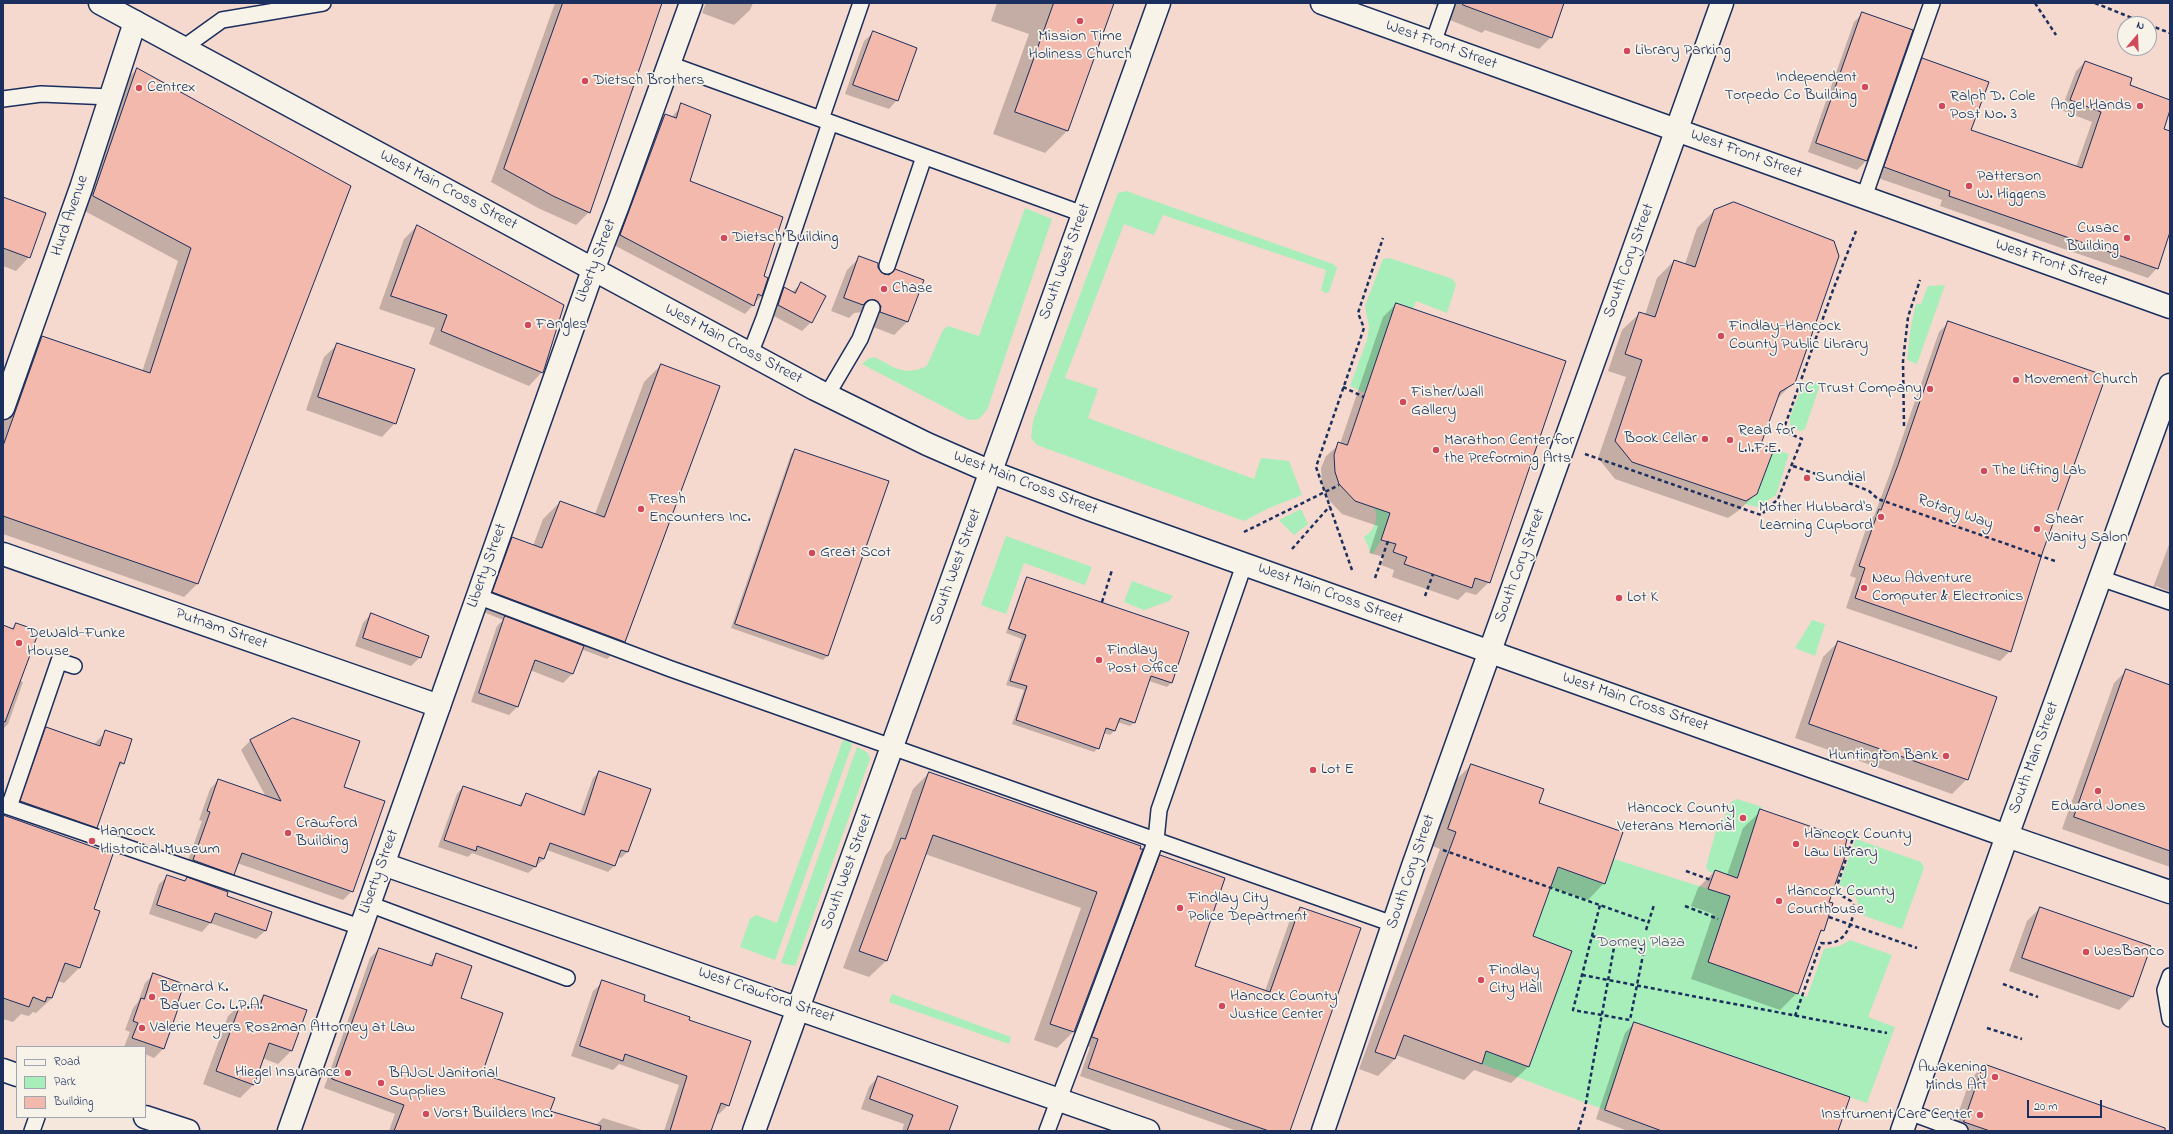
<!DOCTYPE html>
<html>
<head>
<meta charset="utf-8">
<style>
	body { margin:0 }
	#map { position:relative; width:2173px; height:1134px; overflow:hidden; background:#f6e7dc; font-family:"Indie Flower",sans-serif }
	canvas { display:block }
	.frame { position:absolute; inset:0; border:4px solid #1b2f5e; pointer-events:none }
	.legend { position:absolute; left:16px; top:1046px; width:130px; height:72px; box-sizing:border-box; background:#f7f3e8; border:1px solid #9fa5b1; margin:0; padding:5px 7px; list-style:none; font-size:12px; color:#1b2f5e }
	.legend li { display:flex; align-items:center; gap:8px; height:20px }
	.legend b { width:20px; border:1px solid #9fa5b1 }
	.north { position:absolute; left:2117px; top:16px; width:40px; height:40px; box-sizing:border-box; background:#f7f3e8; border:1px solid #9fa5b1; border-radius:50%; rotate:19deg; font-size:11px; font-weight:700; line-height:16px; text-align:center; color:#1b2f5e }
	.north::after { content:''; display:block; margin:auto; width:14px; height:18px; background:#d1495b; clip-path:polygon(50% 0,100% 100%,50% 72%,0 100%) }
	.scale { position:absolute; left:2027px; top:1100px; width:75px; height:18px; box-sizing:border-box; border:2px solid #1b2f5e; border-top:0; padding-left:5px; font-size:12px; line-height:14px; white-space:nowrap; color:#1b2f5e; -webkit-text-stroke:3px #f7f3e8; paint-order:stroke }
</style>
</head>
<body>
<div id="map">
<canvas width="2173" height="1134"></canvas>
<div class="frame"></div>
<ul class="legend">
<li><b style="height:5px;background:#f7f3e8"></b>Road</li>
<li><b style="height:11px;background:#a7eeba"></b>Park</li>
<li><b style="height:11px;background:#f3b9ac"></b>Building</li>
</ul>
<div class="north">N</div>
<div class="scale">20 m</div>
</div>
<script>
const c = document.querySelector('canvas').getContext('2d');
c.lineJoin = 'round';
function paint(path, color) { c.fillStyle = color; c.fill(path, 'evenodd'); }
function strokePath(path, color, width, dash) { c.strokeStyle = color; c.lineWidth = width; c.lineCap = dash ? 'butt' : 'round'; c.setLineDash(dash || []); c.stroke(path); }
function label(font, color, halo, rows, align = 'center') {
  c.font = font + ' "Indie Flower",sans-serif'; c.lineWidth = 3.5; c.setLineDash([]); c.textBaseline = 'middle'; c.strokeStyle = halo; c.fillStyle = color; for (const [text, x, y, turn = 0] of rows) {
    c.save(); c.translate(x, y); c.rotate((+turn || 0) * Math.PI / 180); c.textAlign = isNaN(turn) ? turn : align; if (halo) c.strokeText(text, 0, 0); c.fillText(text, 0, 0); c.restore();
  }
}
paint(new Path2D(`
	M3,3h1318l111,40 15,-40 723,1v1127h-1996l-42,-14h13v-70h-128v32l-14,-5zM2125,24h24v24h-24z`), '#f5d9ce');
paint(new Path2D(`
	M1126,191l207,73 4,4 -8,24 -4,1 -4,-3 5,-20 -163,-55 -9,20 -30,-11 -59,154 33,11 -10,29 166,61 7,-21 28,3 13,34 -33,13 -25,13 -207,-76 -6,-7 2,-17 85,-228z
	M1025,208l27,11 -65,191 -8,9 -10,1 -107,-56 6,-5 6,-2c21,10 29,20 53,9l16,-36 5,-4 31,10z
	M1389,258l64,21 3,6 -9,28 -31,-12 -3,8 -17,-6 -31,90 -15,-7 17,-46 2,-13 -4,-21 18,-47z
	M1945,285l-28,79 -10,-4 4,-34 5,-22h5l7,-18z
	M1806,381l13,3v4l-14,41 -4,2 -11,-3v-11l13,-33z
	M1774,449l15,5 -13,41 -18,12 -14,-3 13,-10z
	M1370,501l24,2 -13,37 -9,15 -8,-18c14,-10 16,-22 6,-36z
	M1301,509l7,15 -14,11 -15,-15z
	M1006,536l86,31 -7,18 -61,-22 -18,51 -25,-9z
	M1132,581l41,15 -4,5 -25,9 -20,-8z
	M1812,620l13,4 -10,32 -20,-8z
	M843,740l9,3 -1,5 -76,212 -35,-13 10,-28 6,-4 21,8z
	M857,747l11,6 2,6 -75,207 -14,-3z
	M1737,799l25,8 -25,71 -22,-8 -2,3 -5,-2 -2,-4 11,-40 4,-2 10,-23z
	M1856,839l65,23 3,6 -22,61 -37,-13 -5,-5 -4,-14 -9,-5v-4l-8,-3z
	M1614,859l116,37 -22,66 99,35 17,-48 16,-3 10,-6 42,15 -24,62 27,10 -28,76 -233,-80 -14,39 17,6 -25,22 -7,20 -123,-46 4,-13 43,16 43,-116 -39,-15 25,-68 47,16z
	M892,994l119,43 -2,7 -120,-42z`), '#a7eeba');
paint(new Path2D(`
	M555,3h106l-72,209 -13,13 -36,-16 -49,-27z
	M706,3h47l-3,7 -16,15 -32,-12z
	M997,3h116l-46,128 -22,22 -52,-19 36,-100 -38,-13z
	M1430,3h133l-12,34 -12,12 -54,-19 -3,3 -37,-15 4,-8z
	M1863,13l49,18 -46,130 -9,9 -49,-18 46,-130z
	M873,33l24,67 -8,9 -44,-15 19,-53z
	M1922,59l48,72 106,36 16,-45 -31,-12 15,-39 9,-9 43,24 42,15 -8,28 8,3v99l-13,37 -9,10 -208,-72 2,-6 -67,-23 38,-108z
	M137,69l213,117 -153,398 -13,13 -181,-63v-109l27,-74 13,-13 99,34 36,-111 -97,-52 43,-127z
	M682,105l7,77 74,95 4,2 -6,17 -16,18 -133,-70 44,-120 9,-9 6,3z
	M3,198l26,59 -13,14 -13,-5z
	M1714,211l80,171 -18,18 -17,45 -3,49 -18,17 -10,7 -113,-39 -17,-21 28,-81 -18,-6 14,-41 18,-17 5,2 12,-37 17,-17 11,3 12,-36z
	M417,226l125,146 -13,14 -100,-42 6,-16 -56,-19 25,-70z
	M860,257l17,11 6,7 40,6 -16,41 -13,13 -26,-10v-5l-6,-8 -8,1 -5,5 -18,-7 16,-41z
	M801,284l10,38 -9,9 -32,-17 6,-17 8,-9 8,4z
	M1396,304l93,278 -13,13 -10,-3 -8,8 -66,-23 2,-7 -13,-5 3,-8 -15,-4 9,-27 -36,-12 -15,-16 -5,-13 -1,-17 5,-12 14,-12 43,-127z
	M1949,322l93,229 -32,100 -10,10 -154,-53 10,-30 -6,-2 19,-56 5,-4 15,-40 50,-144z
	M338,344l57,79 -13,14 -76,-27 18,-53z
	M661,365l-36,277 -18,17 -26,-10 -9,25 -9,9 -33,-13 -12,36 -9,9 -38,-13 26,-76 6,-6 -27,-11 19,-53 17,-18 21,8 10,-27 17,-17 35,12 49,-132z
	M796,450l31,206 -4,4 -92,-32 60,-174z
	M2170,542v50l-14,-6 -1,2 15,6v16l-22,-9z
	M1028,578l143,105 -4,4 -18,-6 -14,41 -5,4 -13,-4 -3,9 -4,4 -6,-2 -6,15 -4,4 -82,-28 12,-34 -18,-5 16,-46 -16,-6 18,-51z
	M371,614l49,43 -9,9 -56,-20 8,-23z
	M16,624l3,57 4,1 -15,42 -5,5v-103l8,3z
	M1838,642l129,137 -15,15 -157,-56 28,-81z
	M2127,670l43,16v181l-108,-38 52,-146z
	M293,719l50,69 9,103 -9,9 -106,-37 -4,11 -8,9 -40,-14 17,-48 -3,-1 11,-31 8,-9 48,17 -25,-47 9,-9z
	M46,729l47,16 13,-13 17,31 -7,7 -20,57 -12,13 -75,-26 25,-73z
	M1471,765l66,39 67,79 -16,17 -38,-13 -19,50 39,14 -42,116 -17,16 -37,-13 -10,10 -68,-25 -1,4 -17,17 -19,-7 81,-220 -8,-3 22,-64z
	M599,772l50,18 -22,62 -6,6 -3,-1 -3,8 -7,7 -61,-22 -3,9 -16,14 -56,-20 -4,4 -30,-10 19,-53 6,-7 55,19 8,-11 54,19 13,-36z
	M929,773l211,74 -66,184 -17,17 -23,-8 47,-132 -156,-54 -39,107 -17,16 -26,-9 42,-112 6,-7 22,-60z
	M1761,811l67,91 -5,28 -6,6 -20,57 -17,17 -89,-31 22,-65 -22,-8 7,-18 17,-17 12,4 16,-47z
	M3,816l87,29 2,64 6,3 -19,56 -15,15 -6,-2 -6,17 -16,15 -3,-1 -4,4 -8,-2 -8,8 -10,-3z
	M1160,857l34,109 71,25 26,-74 9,-9 -11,223h-52l-157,-55 10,-29 -6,-2 68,-180z
	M168,876l16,5 3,-3 39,19 45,16 -6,18 -9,8 -46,-16 -8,9 -53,-18 10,-30z
	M2040,908l109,39 -17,50 -13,13 -110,-39 18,-50z
	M379,949l48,17 10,-12 23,44 20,77 69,36 46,15 8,-8 42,13h-256l6,-17 -71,-26 46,-130z
	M154,974l25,29 -16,46 -9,9 -9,-4v-7h-21l6,-15 -5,-2 8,-22 5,-6 7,-19z
	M603,982l85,39 40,84 -9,9 -3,-1 -6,18h-46l15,-46 -60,-21 -6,6 -42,-14 22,-65z
	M264,996l41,15 -14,40 -13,13 -16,-6 -9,27 -13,13 -37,-14 25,-68 14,-13 11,4z
	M1634,1023l204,108h-210l-32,-12 29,-86z
	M1984,1065l186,66h-218l18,-51z
	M878,1077l70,54h-46l2,-7 -43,-15 8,-22z`), '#0003');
const building = new Path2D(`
	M563,3h99l-72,210 -37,-17 -49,-27z
	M1054,3h60l-46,128 -53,-19z
	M1463,3h101l-12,35 -89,-33z
	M1862,12l51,18 -46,131 -51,-18z
	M873,31l44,17 -19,53 -45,-16z
	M1922,58l67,24 -18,48 111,38 19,-56 -31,-12 15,-39 47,17 -2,7 40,15v10l-6,19 6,2v101l-12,37 -209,-73 1,-5 -66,-24z
	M137,68l214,118 -153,398 -195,-68v-70l39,-110 108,37 41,-125 -98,-52z
	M681,103l30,12 -21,66 93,36 -19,59 4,2 -6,18 -4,-2 -4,12 -134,-71 45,-121 11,4z
	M3,197l43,16 -16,45 -27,-10z
	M1734,202l100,39 5,15 -44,127 -15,9 -19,52 13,5 -17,45 -11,7 -114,-39 -17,-21 27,-81 -17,-6 14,-42 16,5 19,-57 21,7 19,-57z
	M417,225l147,80 -21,68 -102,-42 6,-16 -56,-19z
	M859,256l19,7v5l6,6 5,1 6,-6 29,11 -16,42 -28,-10 1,-6 -6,-6 -8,1 -4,4 -19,-7z
	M801,282l25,14 -14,27 -34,-18 6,-18 11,6z
	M1396,303l170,58 -76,222 -15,-5 -3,10 -68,-24 3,-7 -14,-5 3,-8 -15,-4 9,-27 -35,-12 -16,-17 -4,-12 -1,-17 4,-13 9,3z
	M1948,321l158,55 -63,175 -32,101 -156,-54 10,-30 -6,-2 20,-57 2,1 17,-45z
	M337,343l78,26 -19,55 -78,-27z
	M661,364l59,22 -95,256 -133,-50 20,-55 30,11 18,-47 44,16z
	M795,449l94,32 -61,175 -93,-32z
	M1027,577l162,55 -17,51 -21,-7 -16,47 -15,-5 -5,13 -9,-3 -7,21 -83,-29 11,-34 -17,-5 16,-46 -17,-6z
	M371,613l58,23 -8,22 -58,-20z
	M505,616l79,30 -11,28 -38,-14 -17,47 -39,-14z
	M16,623l23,8 -34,91 -2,-1v-96l10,4z
	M1838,641l159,56 -29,83 -159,-56z
	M2126,669l44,16v166l-96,-34z
	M293,718l67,23 -16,46 41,14 -32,91 -111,-39 -8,22 -41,-15 17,-48 -3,-1 11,-32 63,22 -31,-61z
	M46,727l54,19 5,-16 27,9 -8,25 -4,-2 -23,66 -77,-27z
	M1471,764l73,25 -5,14 84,29 -18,52 -47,-17 -25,69 39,15 -43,116 -43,-16 -4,13 -78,-29 -9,24 -20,-7 81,-220 -8,-3z
	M599,771l52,18 -23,63 -7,-2 -6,16 -65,-23 -6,16 -5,-2 -3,10 -59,-21 -1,5 -32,-11 19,-54 58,20 5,-13 58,22z
	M929,772l212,74 -1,3h3l-69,183 -24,-8 47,-132 -164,-57 -46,126 -28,-10 42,-113 4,1z
	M1760,809l87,30 -2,8 3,1 -19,54 4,1 -9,28 -3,-1 -23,64 -90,-32 22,-66 -22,-7 7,-19 22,8z
	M3,815l110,39 -19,55 6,2 -20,57 -15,-5 -13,35 -5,-1 -2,5 -12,-5 -4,10 -26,-9z
	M1160,855l65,23 -30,88 75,26 30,-85 61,21 -71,203h-21l-181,-63 10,-29 -6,-2z
	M167,875l18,6 2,-4 41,15 -1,4 45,16 -6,19 -51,-18 -4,10 -54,-18z
	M2040,907l111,39 -18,51 -111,-39z
	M379,948l53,18 4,-13 36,13 -11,32 42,15 -21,61 73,24 -5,13 51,15 -1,5h-206l10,-26 -72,-26z
	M153,973l31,11 -6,18 2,1 -16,46 -32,-11 6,-15 -5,-2 8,-23 3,1z
	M602,980l43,15 -1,6 46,16 -1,3 62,21 -22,65 -8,-3 -10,28h-41l17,-55 -62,-22 -2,7 -43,-15z
	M264,995l43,15 -15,41 -23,-8 -15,42 -38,-14 25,-69 18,6z
	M1634,1022l216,75 -12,34h-176l-57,-21z
	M1984,1064l181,64v3h-175l-26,-9z
	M878,1076l80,30 -9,25h-42l6,-16 -43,-16z`);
paint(building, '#f3b9ac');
strokePath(building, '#1b2f5e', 1);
const service = new Path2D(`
	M1433,43l14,-40
	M183,48l39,-28 101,-17
	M669,64l414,150
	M3,99l38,-5 70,3
	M821,119l40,-116
	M1864,197l68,-194
	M887,266l37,-109
	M750,354l14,-36 66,-195
	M827,395l33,-56 12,-31
	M2100,578l70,24
	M477,596l194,73 722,255
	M3,805l357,122
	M9,807l50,-146 15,5
	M369,904l198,74
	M2170,976l-5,14 5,29
	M1909,1112l51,19
	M32,1131l5,-14
	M1047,1131l109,-291 3,-30 85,-245`);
const minor = new Path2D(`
	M3,408l78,-220 54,-166
	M3,554l436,152
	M754,1131l405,-1128`);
const tertiary = new Path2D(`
	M1322,3l848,304
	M383,864l765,267
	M3,1070l14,5
	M145,1117l43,14
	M289,1131l304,-861 25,-65 73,-202
	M1323,1131l90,-265 309,-863`);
const secondary = new Path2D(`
	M2007,836l163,56`);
const primary = new Path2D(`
	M1902,1131l105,-295`);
const trunk = new Path2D(`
	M100,3l715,386 112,55 64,28 98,37 918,327 163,-451`);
strokePath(service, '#1b2f5e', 18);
strokePath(minor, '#1b2f5e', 25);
strokePath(tertiary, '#1b2f5e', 25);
strokePath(secondary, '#1b2f5e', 25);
strokePath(primary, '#1b2f5e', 25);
strokePath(trunk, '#1b2f5e', 25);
strokePath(new Path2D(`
	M2035,3l21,32
	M2095,3l52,21
	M2149,25l21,8
	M1343,387l21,10
	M1904,426l-1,-65 5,-44 12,-37
	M1585,454l176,61 17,-16 24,-60 -19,-8 50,-141 23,-59
	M1793,466l29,10
	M1849,483l20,8 9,8 177,62
	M1244,532l95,-47
	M1292,549l38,-43
	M1352,570l-36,-103 48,-139 -6,-15 25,-75
	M1375,578l13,-37
	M1425,596l8,-22
	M1102,602l10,-32
	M1443,850l205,72
	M1686,871l25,9
	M1685,906l33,13
	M1829,917l88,31
	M1646,930l8,-25
	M1592,936l52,14 -14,70 -57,-10 27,-105
	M1582,975l305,58
	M2003,984l35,13
	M1795,1016l26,-73c24,3 29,-15 34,-35l-4,-7 -16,-9 19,-57
	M1987,1028l35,11
	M1578,1131l7,-23 30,-166`), '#1b2f5e', 2.5, [4, 3]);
strokePath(service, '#f7f3e8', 15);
strokePath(minor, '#f7f3e8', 22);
strokePath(tertiary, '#f7f3e8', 22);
strokePath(secondary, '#f7f3e8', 22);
strokePath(primary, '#f7f3e8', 22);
strokePath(trunk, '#f7f3e8', 22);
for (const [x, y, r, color] of [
	[1080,21,4,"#d1495b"],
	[1627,51,4,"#d1495b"],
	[585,81,4,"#d1495b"],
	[1865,87,4,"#d1495b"],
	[139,88,4,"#d1495b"],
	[1942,106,4,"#d1495b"],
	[2140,106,4,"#d1495b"],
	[1969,186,4,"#d1495b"],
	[724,238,4,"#d1495b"],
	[2127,238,4,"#d1495b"],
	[884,289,4,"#d1495b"],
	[528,325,4,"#d1495b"],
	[1721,336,4,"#d1495b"],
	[2016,380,4,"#d1495b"],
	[1930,389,4,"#d1495b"],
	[1403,402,4,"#d1495b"],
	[1705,439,4,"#d1495b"],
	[1730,440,4,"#d1495b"],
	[1436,450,4,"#d1495b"],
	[1984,471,4,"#d1495b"],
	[1807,478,4,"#d1495b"],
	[641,509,4,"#d1495b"],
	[1881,517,4,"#d1495b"],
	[2037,529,4,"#d1495b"],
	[812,553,4,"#d1495b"],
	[1864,588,4,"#d1495b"],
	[1619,598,4,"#d1495b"],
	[19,643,4,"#d1495b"],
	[1099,660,4,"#d1495b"],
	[1946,756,4,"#d1495b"],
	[1313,770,4,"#d1495b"],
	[2098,791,4,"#d1495b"],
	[1743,818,4,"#d1495b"],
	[288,833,4,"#d1495b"],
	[92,841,4,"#d1495b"],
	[1796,844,4,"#d1495b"],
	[1779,901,4,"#d1495b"],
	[1180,908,4,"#d1495b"],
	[2086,952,4,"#d1495b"],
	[1481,980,4,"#d1495b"],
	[152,997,4,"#d1495b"],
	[1222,1006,4,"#d1495b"],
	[142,1028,4,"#d1495b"],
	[348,1073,4,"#d1495b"],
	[1995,1077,4,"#d1495b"],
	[381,1083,4,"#d1495b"],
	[426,1114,4,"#d1495b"],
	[1980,1115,4,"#d1495b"]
]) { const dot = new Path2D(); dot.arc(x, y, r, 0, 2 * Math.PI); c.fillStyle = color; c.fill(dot); strokePath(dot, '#f7f3e8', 1.5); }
label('16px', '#1b2f5e', '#f7f3e8', [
	["Mission Time",1080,37,"center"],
	["Holiness Church",1080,55,"center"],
	["Library Parking",1635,51],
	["Independent",1857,78,"right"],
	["Torpedo Co Building",1857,96,"right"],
	["Dietsch Brothers",593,81],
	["Centrex",147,88],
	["Ralph D. Cole",1950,97],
	["Post No. 3",1950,115],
	["Angel Hands",2132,106,"right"],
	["Patterson",1977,177],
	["W. Higgens",1977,195],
	["Cusac",2119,229,"right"],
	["Building",2119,247,"right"],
	["Dietsch Building",732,238],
	["Chase",892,289],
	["Fangles",536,325],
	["Findlay-Hancock",1729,327],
	["County Public Library",1729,345],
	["Movement Church",2024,380],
	["TC Trust Company",1922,389,"right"],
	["Fisher/Wall",1411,393],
	["Gallery",1411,411],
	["Read for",1738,431],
	["L.I.F.E.",1738,449],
	["Book Cellar",1697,439,"right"],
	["Marathon Center for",1444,441],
	["the Preforming Arts",1444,459],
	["The Lifting Lab",1992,471],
	["Sundial",1815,478],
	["Fresh",649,500],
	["Encounters Inc.",649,518],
	["Mother Hubbard's",1873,508,"right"],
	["Learning Cupbord",1873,526,"right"],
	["Shear",2045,520],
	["Vanity Salon",2045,538],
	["Great Scot",820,553],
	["New Adventure",1872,579],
	["Computer & Electronics",1872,597],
	["Lot K",1627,598],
	["DeWald-Funke",27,634],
	["House",27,652],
	["Findlay",1107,651],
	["Post Office",1107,669],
	["Huntington Bank",1938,756,"right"],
	["Lot E",1321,770],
	["Edward Jones",2098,807,"center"],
	["Hancock County",1735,809,"right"],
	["Veterans Memorial",1735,827,"right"],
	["Crawford",296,824],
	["Building",296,842],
	["Hancock",100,832],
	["Historical Museum",100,850],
	["Hancock County",1804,835],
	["Law Library",1804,853],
	["Hancock County",1787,892],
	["Courthouse",1787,910],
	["Findlay City",1188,899],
	["Police Department",1188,917],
	["WesBanco",2094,952],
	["Findlay",1489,971],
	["City Hall",1489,989],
	["Bernard K.",160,988],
	["Bauer Co. L.P.A.",160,1006],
	["Hancock County",1230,997],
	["Justice Center",1230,1015],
	["Valerie Meyers Roszman Attorney at Law",150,1028],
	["Awakening",1987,1068,"right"],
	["Minds Art",1987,1086,"right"],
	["Hiegel Insurance",340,1073,"right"],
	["BAJOL Janitorial",389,1074],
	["Supplies",389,1092],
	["Vorst Builders Inc.",434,1114],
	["Instrument Care Center",1972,1115,"right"]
], 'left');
label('16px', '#1b2f5e', '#f7f3e8', [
	["West Front Street",1441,46,20],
	["West Front Street",1746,155,20],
	["West Main Cross Street",448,191,28],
	["Hurd Avenue",71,216,-71],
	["Liberty Street",597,261,-69],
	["South Cory Street",1630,261,-70],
	["South West Street",1066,262,-70],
	["West Front Street",2051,264,19],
	["West Main Cross Street",733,345,28],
	["West Main Cross Street",1025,484,21],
	["Rotary Way",1955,513,19],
	["Liberty Street",488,566,-70],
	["South Cory Street",1521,566,-70],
	["South West Street",957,567,-70],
	["West Main Cross Street",1330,595,20],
	["Putnam Street",221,630,19],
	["West Main Cross Street",1635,703,19],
	["South Main Street",2035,758,-70],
	["Liberty Street",380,872,-70],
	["South West Street",848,872,-70],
	["South Cory Street",1412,872,-71],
	["West Crawford Street",766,996,19]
]);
label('16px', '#375570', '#f7f3e8', [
	["Dorney Plaza",1641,943]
]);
</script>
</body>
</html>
